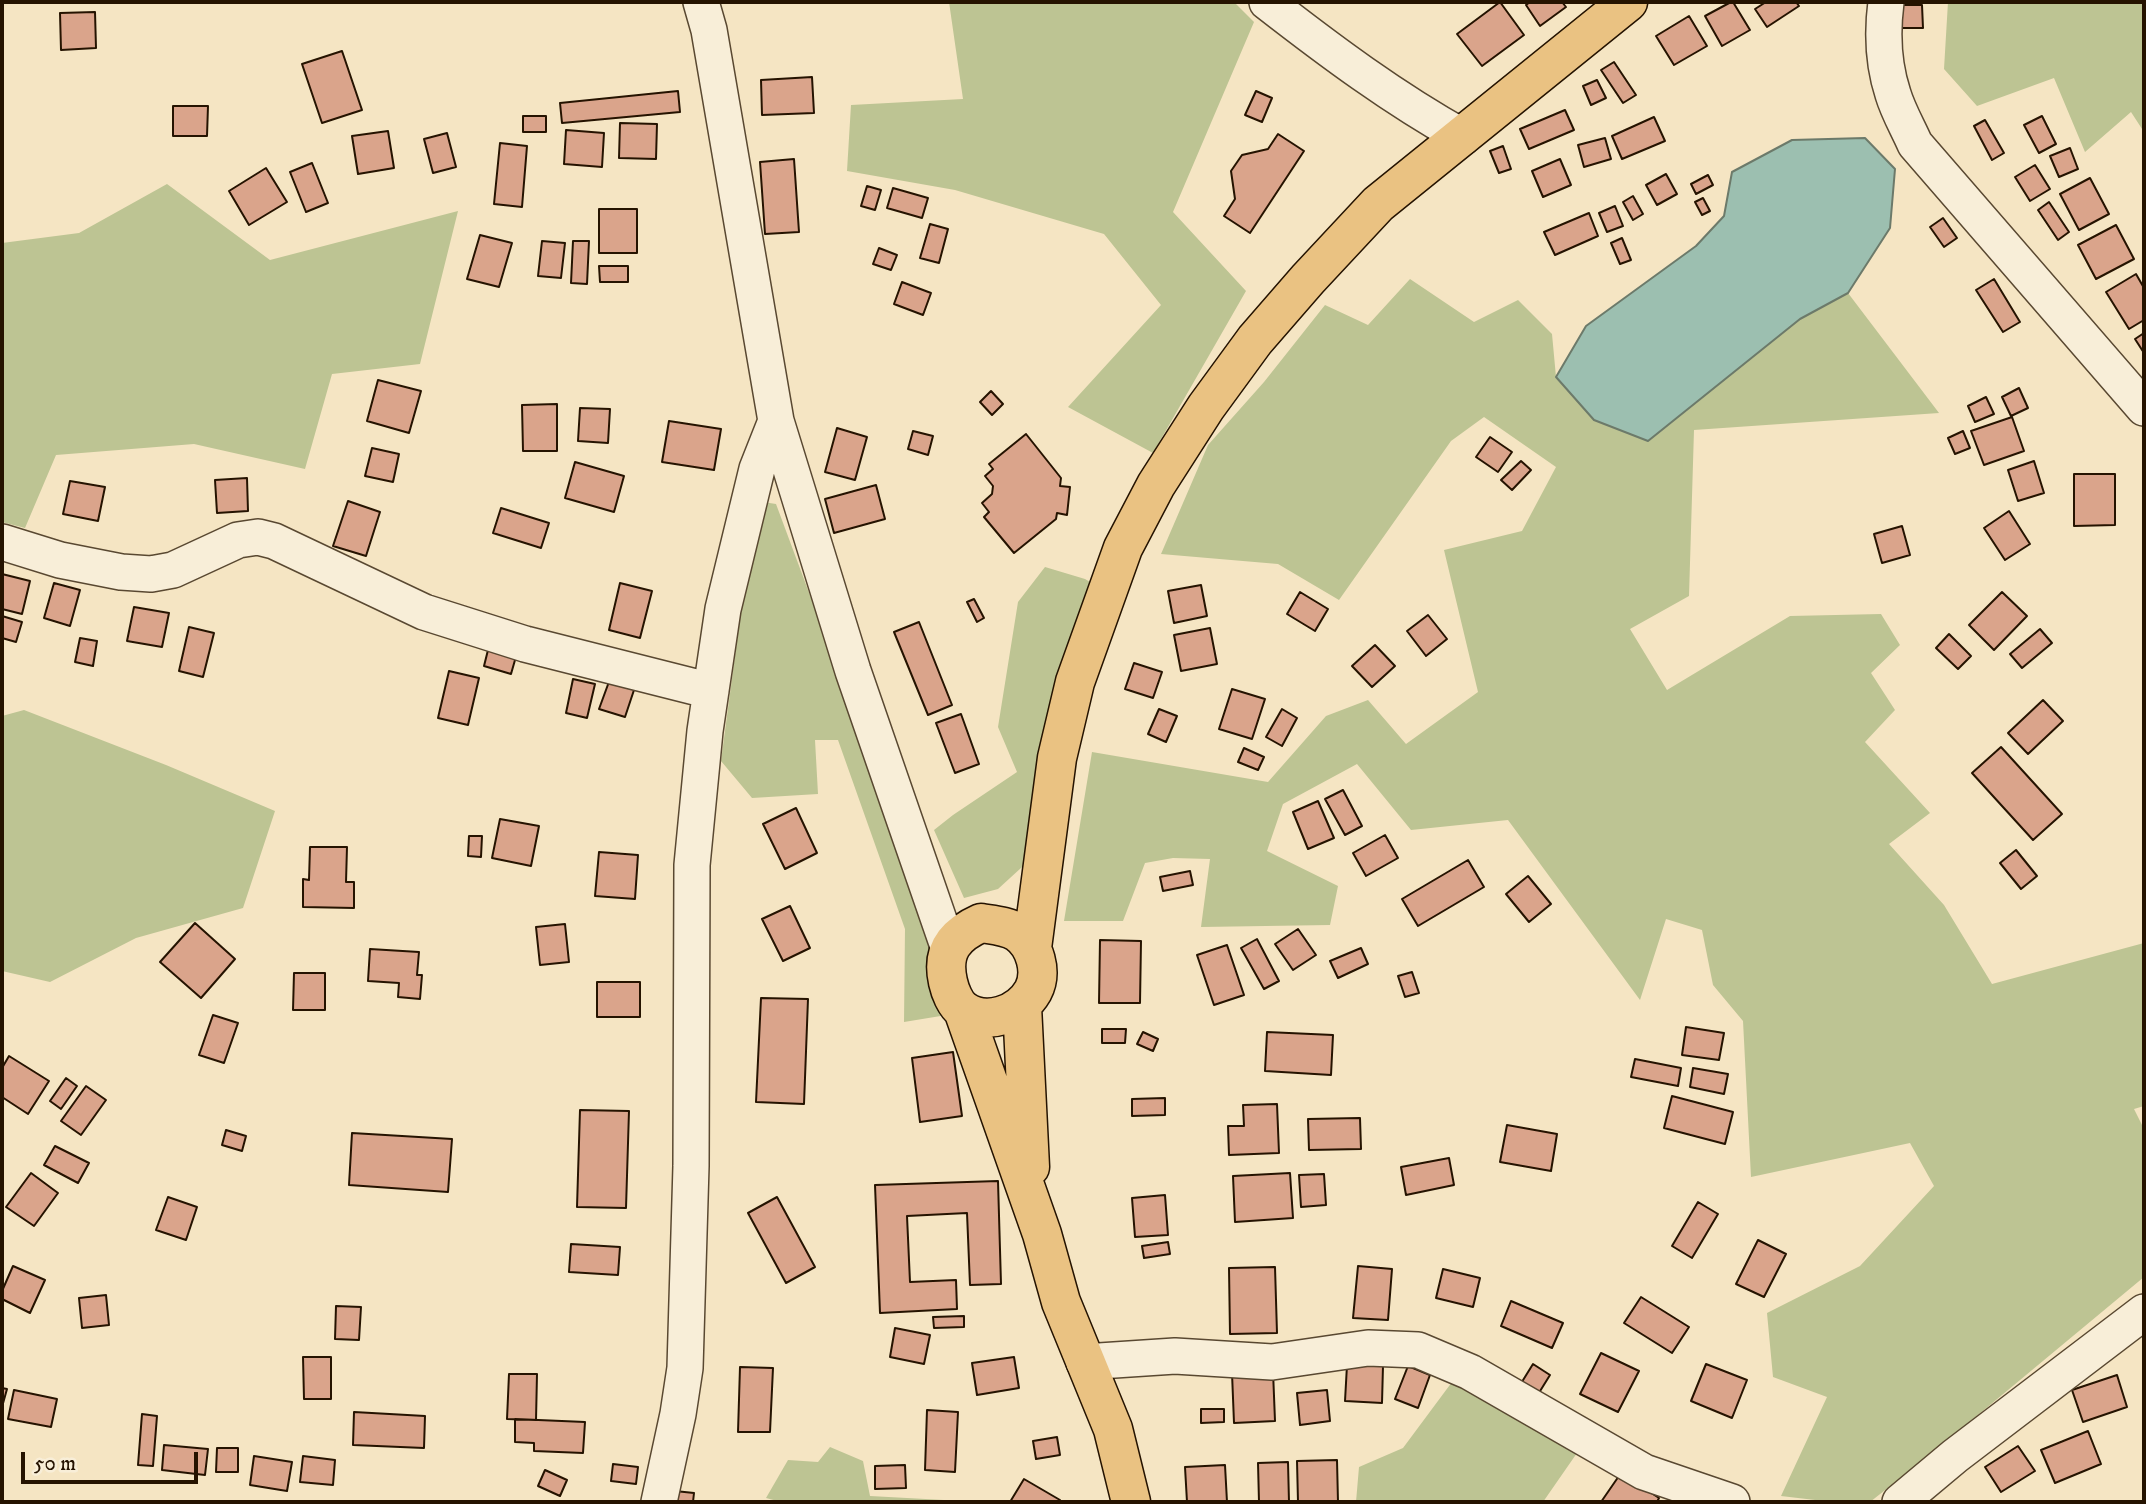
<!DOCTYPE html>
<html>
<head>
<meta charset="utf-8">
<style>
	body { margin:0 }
	#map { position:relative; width:2146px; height:1504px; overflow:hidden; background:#f5e5c3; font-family:"IM FELL DW Pica",serif }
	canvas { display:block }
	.frame { position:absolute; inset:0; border:4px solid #251300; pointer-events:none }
	.scale { position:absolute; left:21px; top:1452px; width:177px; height:32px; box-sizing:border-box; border:4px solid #251300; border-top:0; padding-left:9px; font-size:21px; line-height:24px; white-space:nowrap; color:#251300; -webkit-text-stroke:5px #f8eed8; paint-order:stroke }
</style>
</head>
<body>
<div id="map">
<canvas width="2146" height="1504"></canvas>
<div class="frame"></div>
<div class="scale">50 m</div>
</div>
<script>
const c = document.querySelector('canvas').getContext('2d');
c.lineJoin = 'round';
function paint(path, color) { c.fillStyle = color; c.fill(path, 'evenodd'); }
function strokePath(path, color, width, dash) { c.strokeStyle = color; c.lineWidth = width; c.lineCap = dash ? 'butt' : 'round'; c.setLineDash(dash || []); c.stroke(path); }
paint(new Path2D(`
	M949,2h285l20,20 -81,190 73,79 -93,162 -85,-46 93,-102 -57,-71 -149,-44 -108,-19 4,-66 112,-6z
	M1948,2h196v130l-13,-20 -46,40 -31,-74 -77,28 -33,-37z
	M167,184l103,76 188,-49 -38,153 -88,10 -27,95 -111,-25 -138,11 -31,73 -23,-6v-279l77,-10z
	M1410,279l64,43 44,-22 34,34 4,43 244,-58 48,-26 91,120 -245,17 -5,166 -59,33 37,61 123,-74 91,-2 19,31 -29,28 24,37 -30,32 65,71 -41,31 55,61 48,79 152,-41v163l-10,3 10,20v148l-207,172 -67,53h-38l-51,-6 46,-99 -54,-20 -6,-64 93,-47 74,-80 -24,-43 -159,34 -8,-156 -30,-36 -11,-55 -36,-11 -26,81 -132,-180 -97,10 -54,-66 -74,40 -16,47 71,35 -8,39 -129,2 9,-68 -37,-1 -28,5 -22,58h-59l28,-169 176,30 58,-66 42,-16 38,44 72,-52 -34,-142 78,-19 34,-64 -72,-50 -33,24 -112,159 -61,-36 -117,-10 47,-109 56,-63 61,-77 43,20z
	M763,502l13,2 189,508 -61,10 1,-93 -67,-189h-23l3,54 -66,4 -31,-37 20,-150z
	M1045,567l40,12 12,7 -64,271 -35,32 -34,9 -30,-68 19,-15 64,-43 -19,-45 20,-125z
	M24,710l142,55 109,46 -32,97 -107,30 -86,44 -48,-11v-255z
	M1455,1378l122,75 -34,49h-187l3,-35 44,-19z
	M830,1447l33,14 7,35 111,6h-200l-15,-4 22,-38 30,2z`), '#bdc493');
const water = new Path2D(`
	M1865,138l30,31 -5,59 -42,65 -48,26 -152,122 -54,-21 -38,-43 30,-51 110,-80 28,-30 8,-44 60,-32z`);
paint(water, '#9cbfb0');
strokePath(water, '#6c7a6a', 2);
const building = new Path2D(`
	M1500,2l24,33 -42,31 -25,-32z
	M1530,2h32l4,5 -26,19 -14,-21z
	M1731,2h2l17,28 -28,16 -17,-30z
	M1766,2h30l3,4 -32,21 -12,-18z
	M1896,5h26l1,23h-27z
	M95,12l1,36 -35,2 -1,-37z
	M1689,16l18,30 -33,19 -18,-29z
	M342,51l20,59 -40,13 -20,-59z
	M1614,62l22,33 -13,8 -22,-33z
	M812,77l2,36 -52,2 -1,-35z
	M1597,80l9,18 -15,7 -8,-19z
	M678,91l2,21 -118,11 -2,-20z
	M1256,91l16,7 -10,24 -17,-7z
	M173,106h35l-1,30h-34z
	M1565,110l9,20 -45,19 -9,-20z
	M523,116h23v16h-23z
	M2042,116l14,28 -17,9 -15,-28z
	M1654,117l11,24 -43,18 -10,-23z
	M1985,120l19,33 -12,7 -18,-34z
	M620,123l37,1 -1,35 -37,-1z
	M566,130l38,3 -2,34 -38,-3z
	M388,131l6,37 -36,6 -6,-38z
	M447,133l9,34 -23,6 -9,-34z
	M1278,134l26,17 -54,82 -26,-17 11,-17 -4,-28 11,-16 26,-6z
	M1605,138l6,21 -27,8 -6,-22z
	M500,143l27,3 -5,61 -28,-3z
	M1503,146l8,23 -12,4 -9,-22z
	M2070,148l8,21 -19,8 -9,-21z
	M794,159l5,73 -34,2 -5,-72z
	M1560,159l11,26 -28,12 -11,-26z
	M312,163l16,40 -22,9 -16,-40z
	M2035,165l15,24 -20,12 -15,-24z
	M266,168l21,34 -38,23 -20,-34z
	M1666,174l11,20 -20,11 -11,-20z
	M1708,175l5,10 -17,9 -5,-10z
	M2090,178l19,36 -30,16 -19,-36z
	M867,186l14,4 -6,20 -14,-4z
	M893,188l35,10 -6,20 -35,-10z
	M1633,196l10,18 -10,6 -10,-18z
	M1703,198l7,13 -8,4 -7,-13z
	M2049,202l20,30 -11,8 -20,-30z
	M1615,206l8,20 -16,6 -8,-19z
	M599,209h38v44h-38z
	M1589,213l9,23 -43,19 -11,-23z
	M1943,218l14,20 -13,9 -14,-20z
	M930,224l18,5 -9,34 -19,-5z
	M2116,225l18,34 -38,20 -18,-34z
	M480,235l32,8 -13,44 -32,-8z
	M1622,238l9,22 -11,4 -9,-21z
	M542,241l23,2 -4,35 -23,-2z
	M573,241h16l-2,43 -16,-1z
	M879,248l18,7 -6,15 -18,-6z
	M599,266h29v16h-28z
	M2136,274l8,14v32l-15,9 -23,-37z
	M1994,279l26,43 -17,10 -27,-42z
	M902,282l29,11 -8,22 -29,-11z
	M2144,333v20l-9,-14z
	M378,380l43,11 -12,42 -42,-12z
	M2019,388l9,20 -17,8 -9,-19z
	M991,391l12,13 -11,11 -12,-13z
	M1986,397l8,17 -19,8 -7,-16z
	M557,404v47h-34l-1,-46z
	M580,408l30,1 -2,34 -30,-2z
	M2012,417l12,34 -40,14 -13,-34z
	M669,421l52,8 -7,41 -52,-8z
	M837,428l30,9 -12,43 -30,-8z
	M913,431l20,5 -5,19 -20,-6z
	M1963,431l7,17 -15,6 -7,-16z
	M1026,434l35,44 -1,8 10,1 -3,28 -10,-2 -1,6 -42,34 -30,-36 5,-5 -7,-9 10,-9 1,-8 -8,-10 8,-7 -4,-5z
	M1490,437l22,15 -14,20 -22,-15z
	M372,448l27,6 -6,28 -28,-6z
	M1521,461l10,9 -19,20 -11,-10z
	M2034,461l10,32 -26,8 -10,-31z
	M575,462l49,14 -10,36 -49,-14z
	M2074,474h41v51l-41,1z
	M247,478l1,33 -31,2 -2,-33z
	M70,481l35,6 -7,34 -35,-7z
	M876,485l9,34 -51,14 -9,-34z
	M348,501l32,11 -14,44 -33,-10z
	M501,508l48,15 -8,25 -48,-15z
	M2009,511l21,33 -25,16 -21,-32z
	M1902,526l8,29 -28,8 -8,-29z
	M2,574l28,7 -8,33 -20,-5z
	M54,583l26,7 -10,36 -26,-8z
	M620,583l32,8 -12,47 -31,-8z
	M1201,585l6,31 -33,7 -6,-32z
	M1300,592l28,17 -13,22 -28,-17z
	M2002,592l25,24 -33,34 -25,-25z
	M974,599l10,19 -7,4 -10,-20z
	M134,607l35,6 -7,34 -35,-6z
	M1428,615l19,24 -21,17 -19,-25z
	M2,616l20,6 -6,20 -14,-4z
	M919,622l33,83 -24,10 -34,-83z
	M189,627l25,6 -11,44 -24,-6z
	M1210,628l7,36 -36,7 -7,-36z
	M2040,629l12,14 -30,25 -12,-14z
	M1949,634l22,22 -13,13 -22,-21z
	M80,638l17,3 -4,25 -18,-4z
	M1375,645l20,21 -23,21 -20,-21z
	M489,646l28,7 -6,21 -27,-8z
	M1134,663l28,9 -9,26 -28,-9z
	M449,671l30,7 -11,47 -30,-7z
	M573,679l22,5 -8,34 -21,-5z
	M610,679l25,8 -10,30 -26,-8z
	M1232,689l33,10 -13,40 -33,-10z
	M2043,700l20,21 -35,33 -20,-21z
	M1159,709l18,7 -11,26 -18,-8z
	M1282,709l15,9 -15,28 -16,-9z
	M961,714l18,50 -24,9 -19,-50z
	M2001,747l61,67 -29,26 -61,-67z
	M1244,748l20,9 -6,13 -20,-8z
	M1343,790l19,36 -17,9 -20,-36z
	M1318,801l16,37 -26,11 -15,-37z
	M796,808l21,45 -32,16 -22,-45z
	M500,819l39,7 -8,40 -39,-8z
	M1385,835l13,23 -32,18 -13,-23z
	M469,836h13l-1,21 -13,-1z
	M310,847h37l-1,35h8v26l-51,-1v-28l6,1z
	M2016,850l21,26 -16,13 -21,-26z
	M599,852l39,3 -3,44 -40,-3z
	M1468,860l16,27 -66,39 -16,-27z
	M1190,871l3,14 -30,6 -3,-14z
	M1528,876l23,28 -22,18 -23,-28z
	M790,906l20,42 -27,13 -21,-42z
	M195,923l40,36 -34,39 -41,-36z
	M565,924l4,38 -29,3 -4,-38z
	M1298,929l18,26 -23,15 -18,-26z
	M1257,939l22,42 -15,8 -23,-41z
	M1100,940l41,1 -1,62h-41z
	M1227,945l17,50 -30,10 -17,-50z
	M1361,948l7,16 -30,14 -8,-17z
	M370,949l49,3 -2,23h5l-2,24 -22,-2 1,-14 -31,-2z
	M1412,972l7,21 -14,4 -7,-21z
	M294,973h31v37h-32z
	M597,982h43v35h-43z
	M761,998l47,1 -4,105 -48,-2z
	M213,1015l25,8 -14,40 -25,-8z
	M1686,1027l38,6 -5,27 -37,-5z
	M1102,1029h24l-1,14h-23z
	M1143,1032l15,7 -5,12 -16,-7z
	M1267,1032l66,3 -2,40 -66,-4z
	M953,1052l9,64 -42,6 -8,-64z
	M9,1056l40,25 -21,33 -26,-17v-29z
	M1635,1059l46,9 -3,18 -47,-9z
	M1693,1068l35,6 -4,20 -34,-7z
	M66,1078l11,8 -16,23 -11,-8z
	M86,1086l20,14 -25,35 -20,-14z
	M1672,1096l61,16 -8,32 -61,-16z
	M1165,1098v17l-33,1v-17z
	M1277,1104l2,49 -50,2 -1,-29h16l-1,-21z
	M580,1110l49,1 -3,97 -49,-1z
	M1360,1118l1,31 -52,1 -1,-31z
	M1507,1125l50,9 -6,37 -51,-9z
	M226,1130l20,6 -4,15 -20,-6z
	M352,1133l100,6 -4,53 -99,-7z
	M55,1146l34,17 -11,20 -34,-18z
	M1449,1158l5,27 -48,10 -5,-28z
	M31,1173l27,20 -24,33 -28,-19z
	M1290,1173l3,45 -58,4 -2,-46z
	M1324,1174l2,31 -25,2 -2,-32z
	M998,1181l3,103 -31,1 -3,-72 -60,3 3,66 46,-2 1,29 -77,4 -5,-128z
	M1165,1195l3,40 -33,2 -3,-39z
	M168,1197l29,10 -11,33 -30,-10z
	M777,1197l38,70 -29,16 -38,-70z
	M1698,1202l20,12 -26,44 -20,-12z
	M1758,1240l28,14 -22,43 -28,-13z
	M1168,1242l2,12 -26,4 -2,-12z
	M571,1244l49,3 -2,28 -49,-3z
	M13,1266l32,14 -15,33 -28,-14v-8z
	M1358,1266l34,3 -4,51 -35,-2z
	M1275,1267l2,66 -47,1 -1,-66z
	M1443,1269l37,9 -7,29 -37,-9z
	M106,1295l3,30 -27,3 -3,-30z
	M1641,1297l48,30 -17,26 -48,-30z
	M1511,1301l52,22 -11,25 -51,-22z
	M336,1306l25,1 -2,33 -24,-1z
	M964,1316v11l-30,1 -1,-11z
	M895,1328l35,7 -6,29 -34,-7z
	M1601,1353l38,18 -21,41 -38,-18z
	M303,1357h28v42h-27z
	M1014,1357l5,31 -42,7 -5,-32z
	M1533,1364l17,11 -13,21 -17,-11z
	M1706,1364l41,16 -15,38 -41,-17z
	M1347,1365l36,1 -1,37 -37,-2z
	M1408,1366l22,9 -12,33 -23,-9z
	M740,1367l33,1 -3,64h-32z
	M1273,1371l2,50 -41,2 -2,-50z
	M509,1374h28l-1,46 -29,-1z
	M2117,1375l10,32 -44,15 -11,-32z
	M2,1388l5,1 -5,18z
	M14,1390l43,9 -6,28 -43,-8z
	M1327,1390l3,31 -30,4 -3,-32z
	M1201,1409h23v13l-23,1z
	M927,1410l31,2 -3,60 -30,-2z
	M354,1412l71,4 -1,32 -71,-3z
	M142,1414l15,2 -4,50 -15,-1z
	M515,1419l70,3 -2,31 -49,-2v-8l-19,-1z
	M2088,1431l13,33 -46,19 -14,-33z
	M1057,1437l3,18 -24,4 -3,-18z
	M164,1445l44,4 -3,26 -43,-5z
	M2018,1446l17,25 -34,21 -16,-25z
	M217,1448h21v24h-22z
	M254,1456l38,6 -5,29 -37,-6z
	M303,1456l32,4 -2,25 -33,-3z
	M1337,1460l1,42h-40l-1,-41z
	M1288,1462l1,40h-30l-1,-39z
	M613,1464l25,3 -2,17 -25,-3z
	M905,1465l1,23 -31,1v-23z
	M1225,1465l2,37h-40l-2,-35z
	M545,1470l22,10 -7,16 -22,-10z
	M1621,1473l38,25 -2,4h-56z
	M1024,1479l36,21 -1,2h-49z
	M675,1491l19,2 -1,9h-19z`);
paint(building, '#daa48b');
strokePath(building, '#251300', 2);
const minor = new Path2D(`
	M701,2l8,28 67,391 77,250 96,278
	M1267,2c63,49 126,96 196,135
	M1886,2c-4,31 -3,62 7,92 5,17 15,34 22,50l229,264
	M2,542l58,18 61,12 30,2 22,-4 65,-30 20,-3 16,4 150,71 101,32 186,47
	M1084,1362l91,-6 97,6 96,-14 50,2 52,22 174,100 88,30
	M659,1502l19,-88 7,-46 6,-202 1,-301 13,-134 18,-122 34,-140 19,-48
	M1900,1502l55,-46 189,-144`);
const major = new Path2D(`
	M981,923c12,2 27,3 37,10 17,12 25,39 15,58 -13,23 -47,36 -70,19 -8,-6 -13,-19 -15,-28 -7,-31 6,-47 33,-59z
	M1032,948l25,-190 18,-76 48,-134 33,-63 50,-78 49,-67 53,-61 70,-75 250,-202
	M1022,1006l8,161
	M963,1010l79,224 19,68 52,127 18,73`);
strokePath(minor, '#594831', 38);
strokePath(major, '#251300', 41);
strokePath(minor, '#f8eed8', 35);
strokePath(major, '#eac282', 38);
</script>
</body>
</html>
